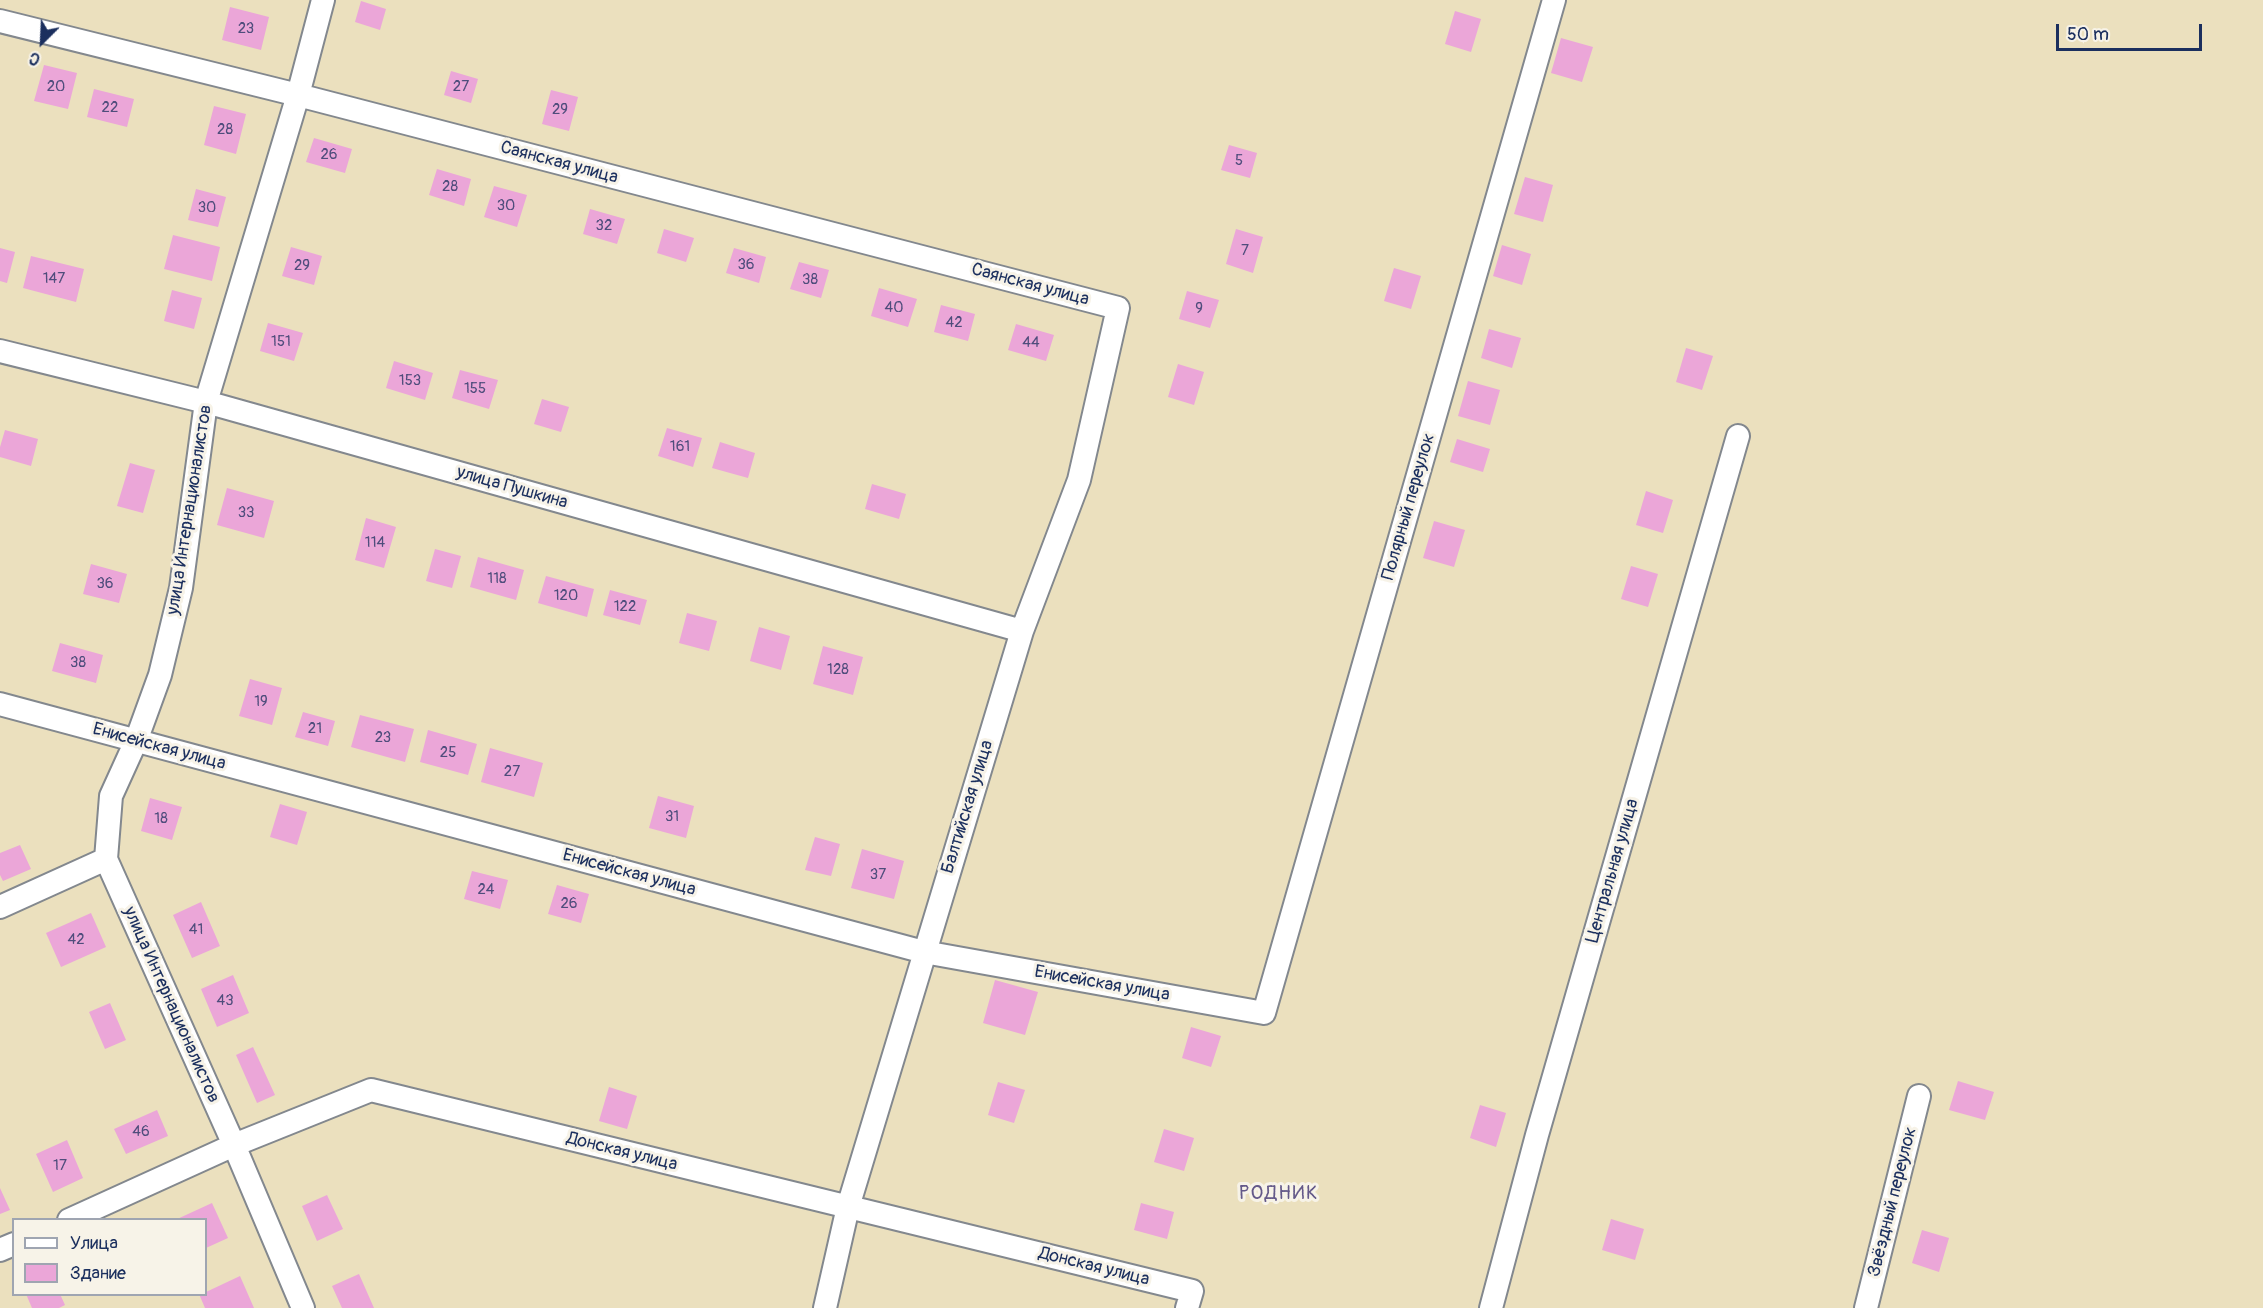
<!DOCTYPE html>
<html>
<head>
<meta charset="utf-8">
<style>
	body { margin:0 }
	#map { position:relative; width:2263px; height:1308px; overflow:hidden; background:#ebe0be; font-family:Pangolin,sans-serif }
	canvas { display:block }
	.legend { position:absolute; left:12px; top:1218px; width:195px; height:78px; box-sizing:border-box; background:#f7f3e8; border:2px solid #9fa5b1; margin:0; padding:8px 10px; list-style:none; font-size:18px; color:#1b2f5e }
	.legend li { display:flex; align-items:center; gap:12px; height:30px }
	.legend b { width:30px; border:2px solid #9fa5b1 }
	.north { position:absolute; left:12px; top:12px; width:60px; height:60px; -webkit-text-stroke:4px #f7f3e8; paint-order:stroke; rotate:204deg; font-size:16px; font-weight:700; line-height:24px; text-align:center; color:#1b2f5e }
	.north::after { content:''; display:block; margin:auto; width:21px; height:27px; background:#1b2f5e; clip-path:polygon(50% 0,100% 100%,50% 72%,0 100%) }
	.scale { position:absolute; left:2056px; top:24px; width:146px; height:27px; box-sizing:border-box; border:3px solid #1b2f5e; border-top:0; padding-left:8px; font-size:18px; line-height:21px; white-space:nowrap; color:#1b2f5e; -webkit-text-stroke:4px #f7f3e8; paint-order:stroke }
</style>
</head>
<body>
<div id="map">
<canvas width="2263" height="1308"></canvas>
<ul class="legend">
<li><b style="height:8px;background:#fff"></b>Улица</li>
<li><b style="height:16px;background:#eba6d8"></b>Здание</li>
</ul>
<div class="north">С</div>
<div class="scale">50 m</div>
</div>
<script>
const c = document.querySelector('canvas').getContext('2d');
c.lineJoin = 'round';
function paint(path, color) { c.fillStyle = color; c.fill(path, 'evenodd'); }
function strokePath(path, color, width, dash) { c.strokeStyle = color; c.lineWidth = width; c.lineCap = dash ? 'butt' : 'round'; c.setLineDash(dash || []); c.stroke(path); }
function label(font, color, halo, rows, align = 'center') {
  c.font = font + ' Pangolin,sans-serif'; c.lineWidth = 6; c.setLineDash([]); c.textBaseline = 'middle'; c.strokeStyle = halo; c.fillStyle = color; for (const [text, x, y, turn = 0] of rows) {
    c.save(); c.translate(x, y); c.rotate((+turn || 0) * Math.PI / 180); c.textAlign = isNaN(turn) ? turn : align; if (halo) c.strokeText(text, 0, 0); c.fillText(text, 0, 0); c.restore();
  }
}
paint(new Path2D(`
	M361,1l25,8 -6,21 -25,-8z
	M230,7l39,10 -8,33 -39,-10z
	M1455,11l26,8 -10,33 -26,-8z
	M1561,38l32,9 -11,35 -31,-9z
	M44,65l33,8 -9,36 -34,-8z
	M451,71l27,8 -7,24 -27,-8z
	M94,89l40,10 -7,28 -40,-10z
	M551,90l27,7 -9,34 -27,-7z
	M214,106l32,8 -10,40 -32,-9z
	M314,138l38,11 -7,24 -39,-11z
	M1229,145l28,8 -7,25 -29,-8z
	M437,169l34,10 -7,27 -35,-11z
	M1525,177l28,8 -10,37 -29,-8z
	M494,186l33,9 -10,32 -33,-10z
	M196,189l30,8 -8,30 -30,-7z
	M590,209l35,10 -8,25 -34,-10z
	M664,229l30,9 -8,24 -29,-9z
	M1236,229l27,8 -10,36 -27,-9z
	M173,235l47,12 -8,34 -48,-12z
	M1502,245l29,9 -9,31 -29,-9z
	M291,247l31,9 -8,29 -32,-9z
	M0,248l15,4 -8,31 -7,-2z
	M734,248l32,9 -7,26 -33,-10z
	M31,256l53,13 -8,33 -53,-14z
	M799,262l30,8 -8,28 -31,-9z
	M1394,268l27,8 -10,33 -27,-8z
	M879,288l38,11 -9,28 -37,-11z
	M172,290l30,8 -8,31 -30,-8z
	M1187,291l32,9 -9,28 -31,-9z
	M941,305l34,9 -7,27 -34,-9z
	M268,323l35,10 -9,28 -34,-10z
	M1016,324l38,11 -8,26 -38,-11z
	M1489,329l32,9 -9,30 -31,-10z
	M1686,348l27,8 -11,34 -26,-8z
	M394,361l39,12 -8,27 -39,-12z
	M1178,364l26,8 -10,33 -26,-8z
	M460,370l38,10 -9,29 -37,-11z
	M1468,381l32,9 -10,35 -32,-9z
	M542,399l27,8 -8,25 -27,-8z
	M667,428l35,10 -9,29 -35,-11z
	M5,430l33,9 -7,27 -31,-9v-10z
	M1457,439l33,10 -7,23 -33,-10z
	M720,442l35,11 -7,25 -36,-10z
	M130,463l25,7 -12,43 -26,-7z
	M872,484l34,10 -7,25 -34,-10z
	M227,488l47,13 -10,37 -47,-13z
	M1646,491l27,9 -10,33 -27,-8z
	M366,518l30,9 -12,41 -29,-8z
	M1434,521l31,9 -11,37 -31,-9z
	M435,549l26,7 -9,32 -26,-7z
	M478,557l46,13 -8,30 -46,-13z
	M91,564l36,10 -8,29 -36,-9z
	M1631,566l27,8 -10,33 -27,-8z
	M546,576l48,13 -7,28 -49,-14z
	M610,590l37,10 -7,25 -37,-10z
	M687,613l30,8 -8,30 -30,-8z
	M759,627l31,9 -9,34 -31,-9z
	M60,643l43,12 -7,28 -44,-12z
	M823,646l40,11 -10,38 -40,-11z
	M250,679l32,9 -10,37 -33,-9z
	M303,712l32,9 -7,25 -33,-9z
	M360,715l54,14 -9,33 -54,-15z
	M428,730l49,14 -9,31 -48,-13z
	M490,748l53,15 -9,34 -53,-15z
	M658,796l36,10 -8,32 -37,-10z
	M150,798l32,9 -10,33 -31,-9z
	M280,804l27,8 -10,33 -27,-8z
	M815,837l25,7 -9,32 -26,-6z
	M20,845l11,24 -28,12 -3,-6v-22z
	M862,849l42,12 -10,38 -43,-11z
	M472,871l36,9 -8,29 -36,-10z
	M557,885l32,9 -8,29 -33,-9z
	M201,902l19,44 -28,12 -19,-43z
	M91,913l15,34 -45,20 -15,-34z
	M233,975l16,38 -32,14 -16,-38z
	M995,980l43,12 -13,43 -42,-12z
	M110,1003l16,37 -21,9 -16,-37z
	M1191,1027l30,9 -10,31 -29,-9z
	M253,1047l22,48 -18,8 -21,-48z
	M1958,1081l36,11 -9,28 -36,-10z
	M998,1082l27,8 -11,33 -26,-8z
	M609,1087l28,9 -10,33 -28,-8z
	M1480,1105l26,8 -10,34 -26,-9z
	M157,1110l11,26 -42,18 -12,-25z
	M1164,1129l30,9 -10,33 -30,-9z
	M67,1140l16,38 -30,14 -17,-38z
	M0,1188l10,22 -10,4z
	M327,1195l16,34 -26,12 -15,-35z
	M212,1203l16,35 -22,10v-28h-31z
	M1141,1203l33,9 -7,27 -33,-9z
	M1611,1219l33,10 -9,31 -33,-10z
	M1922,1230l27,8 -10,34 -27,-9z
	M359,1274l15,34h-32l-10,-22z
	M240,1276l14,32h-49l-6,-14h7v-2z
	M26,1294h34l5,11 -6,3h-27z`), '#eba6d8');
const minor = new Path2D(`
	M0,21l298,74 820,213 -39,172 -57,151 -174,576 -23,101
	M0,351l206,51 816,229
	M0,704l924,248 340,61 290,-1013
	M0,907l106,-48
	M69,1220l165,-75 137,-55 821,201 -5,17
	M0,1250l14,-6
	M303,1308l-69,-163 -128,-286 5,-63 25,-55 24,-66 21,-87 25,-186 92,-307 25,-95
	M1491,1308l46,-173 201,-699
	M1866,1308l53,-212`);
strokePath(minor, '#83888e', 26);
strokePath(minor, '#fff', 22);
label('15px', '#4f4d7c', null, [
	["23",246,29],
	["20",56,87],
	["27",461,87],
	["22",110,108],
	["29",560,110],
	["28",225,130],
	["26",329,155],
	["5",1239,161],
	["28",450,187],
	["30",506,206],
	["30",207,208],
	["32",604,226],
	["7",1245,251],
	["36",746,265],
	["29",302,266],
	["147",54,279],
	["38",810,280],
	["40",894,308],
	["9",1199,309],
	["42",954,323],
	["151",281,342],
	["44",1031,343],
	["153",410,381],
	["155",475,389],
	["161",680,447],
	["33",246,513],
	["114",375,543],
	["118",497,579],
	["36",105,584],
	["120",566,596],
	["122",625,607],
	["38",78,663],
	["128",838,670],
	["19",261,702],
	["21",315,729],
	["23",383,738],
	["25",448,753],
	["27",512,772],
	["31",672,817],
	["18",161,819],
	["37",878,875],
	["24",486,890],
	["26",569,904],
	["41",196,930],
	["42",76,940],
	["43",225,1001],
	["46",141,1132],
	["17",60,1166]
]);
label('18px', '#1b2f5e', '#f7f3e8', [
	["Саянская улица",559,163,15],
	["Саянская улица",1030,285,15],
	["улица Пушкина",512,488,16],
	["Полярный переулок",1409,507,-74],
	["улица Интернационалистов",190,510,-81],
	["Енисейская улица",159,747,15],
	["Балтийская улица",968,807,-73],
	["Центральная улица",1613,871,-74],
	["Енисейская улица",629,873,15],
	["Енисейская улица",1102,984,10],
	["улица Интернационалистов",171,1005,66],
	["Донская улица",622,1152,14],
	["Звёздный переулок",1893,1202,-76],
	["Донская улица",1094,1267,14]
]);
c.letterSpacing = '1.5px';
label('20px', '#645989', '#f7f3e8', [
	["РОДНИК",1279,1194]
]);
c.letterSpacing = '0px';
</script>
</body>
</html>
